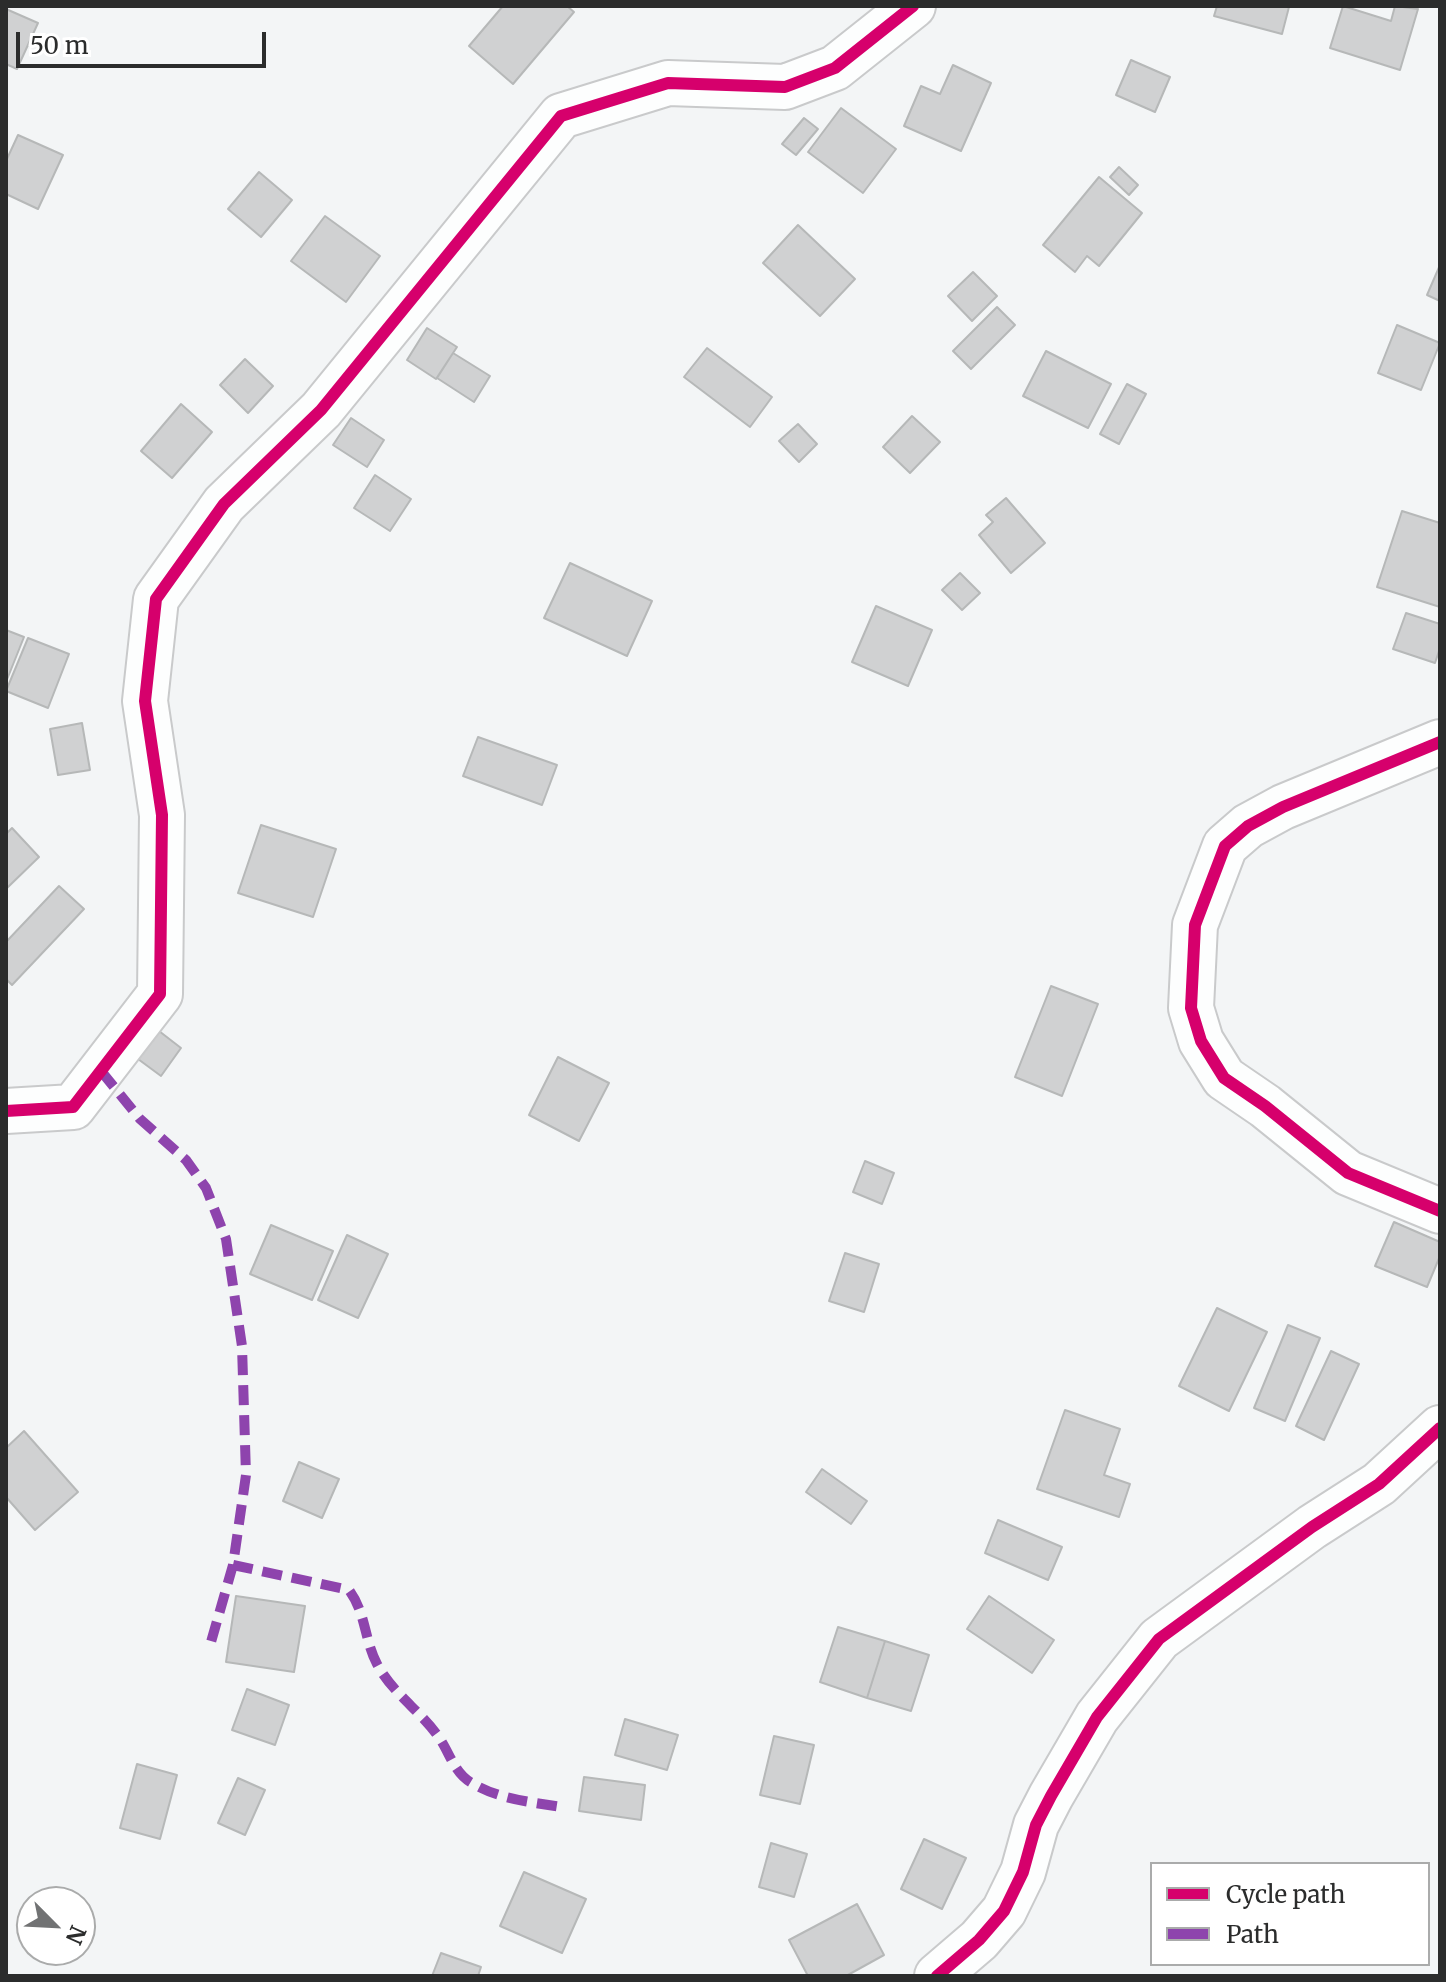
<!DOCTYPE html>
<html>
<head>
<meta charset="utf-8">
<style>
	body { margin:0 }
	#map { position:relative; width:1446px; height:1982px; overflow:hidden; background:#f3f5f6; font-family:Merriweather,serif }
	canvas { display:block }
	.frame { position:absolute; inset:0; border:8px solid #2b2c2c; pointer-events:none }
	.legend { position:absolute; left:1150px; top:1862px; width:280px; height:104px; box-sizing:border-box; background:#fff; border:2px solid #aaabab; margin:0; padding:10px 14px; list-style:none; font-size:24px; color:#2b2c2c }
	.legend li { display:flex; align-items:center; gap:16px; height:40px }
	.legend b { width:40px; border:2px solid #aaabab }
	.north { position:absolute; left:16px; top:1886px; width:80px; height:80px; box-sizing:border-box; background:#fff; border:2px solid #aaabab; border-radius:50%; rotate:114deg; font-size:22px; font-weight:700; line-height:32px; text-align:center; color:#2b2c2c }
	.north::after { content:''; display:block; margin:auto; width:28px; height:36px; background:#717273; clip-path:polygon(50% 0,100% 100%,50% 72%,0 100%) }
	.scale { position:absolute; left:16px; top:32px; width:250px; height:36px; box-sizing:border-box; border:4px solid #2b2c2c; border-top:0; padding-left:10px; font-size:24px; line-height:28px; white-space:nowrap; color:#2b2c2c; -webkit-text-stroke:6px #fff; paint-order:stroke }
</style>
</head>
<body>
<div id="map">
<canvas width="1446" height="1982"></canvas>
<div class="frame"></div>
<ul class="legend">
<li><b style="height:10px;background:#d6006c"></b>Cycle path</li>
<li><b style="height:10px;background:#8e44ad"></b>Path</li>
</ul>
<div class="north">N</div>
<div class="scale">50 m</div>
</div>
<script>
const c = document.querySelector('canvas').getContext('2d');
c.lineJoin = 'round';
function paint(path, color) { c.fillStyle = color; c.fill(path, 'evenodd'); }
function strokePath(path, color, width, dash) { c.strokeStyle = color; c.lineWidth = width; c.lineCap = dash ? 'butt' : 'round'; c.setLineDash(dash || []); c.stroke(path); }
const building = new Path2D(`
	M503,6h64l7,6 -61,72 -44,-38z
	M1217,6h68l4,1 -7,27 -68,-18z
	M1343,6l48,15 4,-15 23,3 -18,61 -70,-22z
	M6,9l32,14 -21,46 -11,-5z
	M1131,60l39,17 -15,35 -39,-17z
	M953,65l38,18 -30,68 -57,-25 17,-40 19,8z
	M841,108l55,41 -33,44 -55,-41z
	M804,118l14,11 -22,26 -14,-11z
	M18,135l45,20 -25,54 -32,-15v-33z
	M1119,167l19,18 -9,10 -19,-18z
	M259,172l33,28 -31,37 -33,-28z
	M1099,177l43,36 -43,53 -12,-10 -12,16 -32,-27z
	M325,216l55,40 -34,46 -55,-41z
	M798,225l57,54 -35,37 -57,-53z
	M1440,265v36l-13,-6z
	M973,272l24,24 -25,25 -24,-25z
	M997,307l18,18 -44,44 -18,-18z
	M1397,325l43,18 -19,47 -43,-17z
	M427,328l30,19 -21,32 -29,-19z
	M707,348l65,49 -22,30 -66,-50z
	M1046,351l65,33 -23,44 -65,-32z
	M453,353l37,23 -16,26 -37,-24z
	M245,359l28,27 -25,27 -28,-28z
	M1127,384l19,10 -27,50 -19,-10z
	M181,404l31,28 -40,46 -31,-27z
	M912,416l28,26 -30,31 -27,-26z
	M351,418l33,22 -17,27 -34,-22z
	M798,424l19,20 -18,18 -20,-21z
	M375,475l36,24 -21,32 -36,-23z
	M1006,498l39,45 -34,30 -32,-38 14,-13 -7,-7z
	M1402,511l38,12v84l-63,-20z
	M570,563l82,38 -25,55 -83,-38z
	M960,573l20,20 -18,17 -20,-20z
	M876,606l56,24 -24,56 -56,-24z
	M1406,613l34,11v24l-5,15 -42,-14z
	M6,630l18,7 -18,45z
	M28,638l41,16 -21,54 -42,-17z
	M82,723l8,47 -32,5 -8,-46z
	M478,737l79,28 -15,40 -79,-29z
	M261,825l75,24 -23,68 -75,-24z
	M12,828l27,29 -33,32v-55z
	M59,886l25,23 -72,76 -6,-6v-37z
	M1051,986l47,18 -36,92 -47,-19z
	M159,1031l22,17 -20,28 -23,-17z
	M558,1057l51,26 -30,58 -50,-26z
	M865,1161l29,12 -12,31 -29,-12z
	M1394,1222l46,20v14l-13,31 -52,-21z
	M271,1225l62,26 -21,49 -62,-26z
	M347,1235l41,19 -30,64 -40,-18z
	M845,1253l34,11 -15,48 -35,-11z
	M1217,1308l50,24 -38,79 -50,-25z
	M1288,1325l32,13 -35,83 -31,-13z
	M1331,1351l28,13 -35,76 -28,-14z
	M1065,1410l55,19 -16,46 26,9 -11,33 -82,-28z
	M24,1431l54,61 -43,38 -29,-33v-49z
	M299,1462l40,17 -17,39 -39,-17z
	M822,1469l45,32 -16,23 -45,-32z
	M998,1520l64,27 -14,33 -63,-27z
	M236,1596l69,10 -11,66 -68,-10z
	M989,1596l65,44 -22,33 -65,-44z
	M838,1627l47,14 -18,57 -47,-16z
	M885,1641l44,14 -18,56 -44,-13z
	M247,1689l42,16 -14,40 -43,-15z
	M625,1719l53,16 -11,35 -52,-15z
	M774,1736l40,9 -14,59 -40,-9z
	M137,1764l40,11 -17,64 -40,-11z
	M584,1777l61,8 -4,35 -62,-9z
	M238,1778l27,12 -20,45 -27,-12z
	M924,1839l42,19 -24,51 -41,-20z
	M771,1843l36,11 -13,43 -35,-10z
	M524,1872l62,27 -24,54 -62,-27z
	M857,1904l27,51 -38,21h-38l-19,-36z
	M441,1953l40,14 -3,9h-46z`);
paint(building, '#d0d1d2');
strokePath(building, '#b6b8b8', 2);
const minor = new Path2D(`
	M1440,742l-157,65 -35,19 -23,20 -30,79 -4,83 10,33 23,37 41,28 83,67 92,38
	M6,1111l67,-4 87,-113 2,-179 -17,-114 11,-102 68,-95 97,-94 240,-294 107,-33 117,4 50,-19 78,-62
	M937,1976l42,-36 25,-29 19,-39 13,-47 15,-29 46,-79 62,-78 153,-112 67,-43 61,-56`);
strokePath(minor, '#c9cacb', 48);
strokePath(minor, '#fdfefe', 44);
strokePath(new Path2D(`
	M101,1071l39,48 46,41 20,28 20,51 16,107 4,129 -13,90 -22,77
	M233,1565l116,25c17,23 15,49 28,74 15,29 45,48 63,75 10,15 15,35 32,44 26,16 59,19 89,24`), '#8e44ad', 10, [20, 10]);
strokePath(new Path2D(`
	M1440,742l-157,65 -35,19 -23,20 -30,79 -4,83 10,33 23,37 41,28 83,67 92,38
	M6,1111l67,-4 87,-113 2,-179 -17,-114 11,-102 68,-95 97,-94 240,-294 107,-33 117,4 50,-19 78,-62
	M937,1976l42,-36 25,-29 19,-39 13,-47 15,-29 46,-79 62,-78 153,-112 67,-43 61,-56`), '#d6006c', 12);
</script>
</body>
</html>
